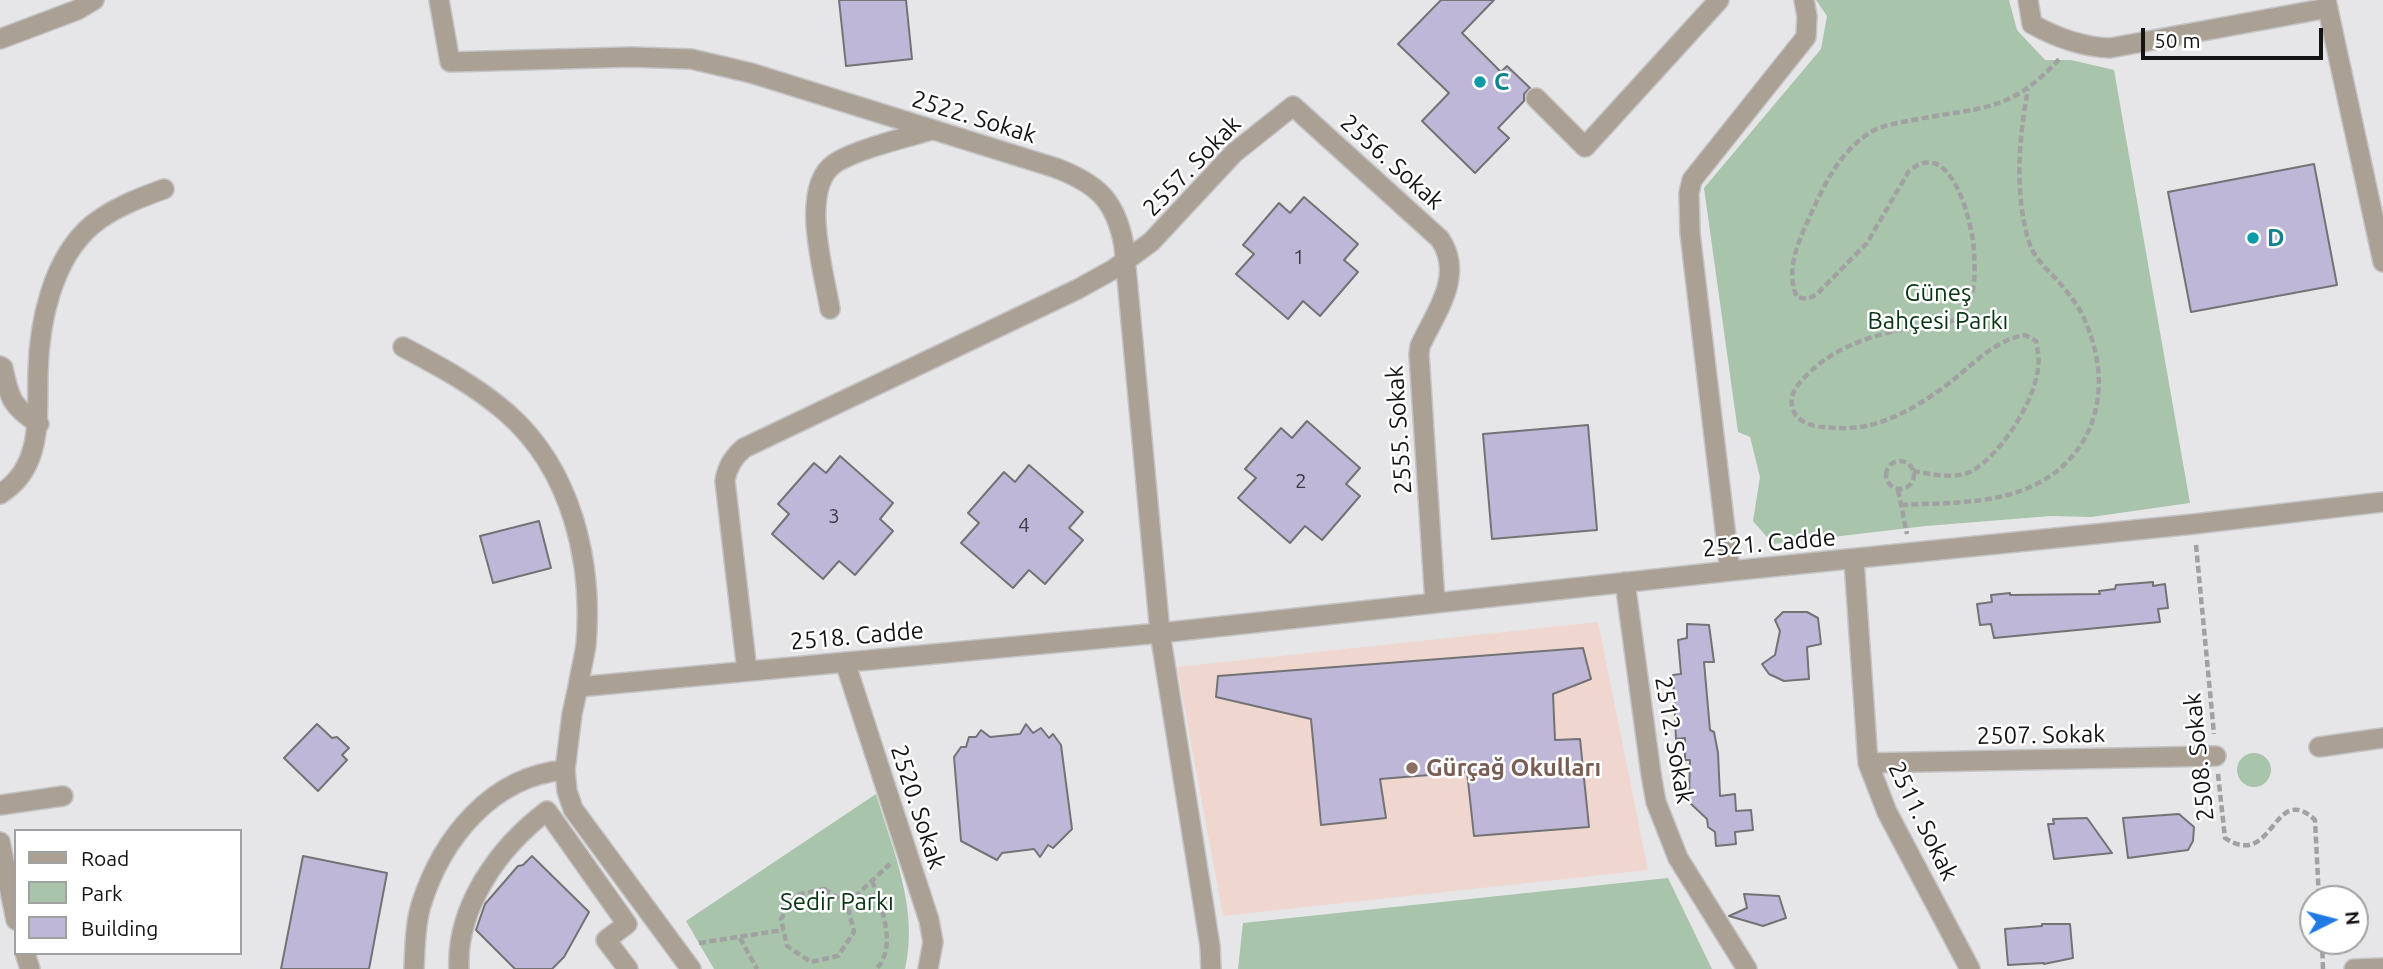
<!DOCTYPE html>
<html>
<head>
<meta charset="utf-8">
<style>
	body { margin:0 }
	#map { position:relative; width:2383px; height:969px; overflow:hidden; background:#e6e6e9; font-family:Ubuntu,sans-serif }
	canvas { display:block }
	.legend { position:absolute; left:14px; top:829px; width:228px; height:126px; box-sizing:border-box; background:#fff; border:2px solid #a1a1a1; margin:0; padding:9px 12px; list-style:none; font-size:21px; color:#141415 }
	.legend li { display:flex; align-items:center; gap:14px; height:35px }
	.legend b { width:35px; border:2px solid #a1a1a1 }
	.north { position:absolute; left:2299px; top:885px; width:70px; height:70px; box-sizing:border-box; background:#fff; border:2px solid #a1a1a1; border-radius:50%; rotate:84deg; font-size:19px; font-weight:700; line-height:28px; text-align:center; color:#141415 }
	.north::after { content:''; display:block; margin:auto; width:24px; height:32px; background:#207ae4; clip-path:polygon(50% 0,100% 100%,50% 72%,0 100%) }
	.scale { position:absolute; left:2141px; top:28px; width:182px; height:32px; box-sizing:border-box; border:4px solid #141415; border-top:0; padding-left:9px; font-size:21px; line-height:24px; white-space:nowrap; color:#141415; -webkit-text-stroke:5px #fff; paint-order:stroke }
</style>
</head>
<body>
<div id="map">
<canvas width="2383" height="969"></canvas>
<ul class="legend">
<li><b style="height:9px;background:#aaa093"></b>Road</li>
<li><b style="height:19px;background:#a8c4aa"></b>Park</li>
<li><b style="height:19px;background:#beb7d7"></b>Building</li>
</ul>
<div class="north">N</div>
<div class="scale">50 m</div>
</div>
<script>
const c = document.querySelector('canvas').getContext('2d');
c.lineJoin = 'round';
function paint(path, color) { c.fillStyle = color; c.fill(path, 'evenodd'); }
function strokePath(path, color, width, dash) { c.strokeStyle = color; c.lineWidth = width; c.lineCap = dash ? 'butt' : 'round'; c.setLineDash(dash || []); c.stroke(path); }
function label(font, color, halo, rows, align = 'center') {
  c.font = font + ' Ubuntu,sans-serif'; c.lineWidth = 5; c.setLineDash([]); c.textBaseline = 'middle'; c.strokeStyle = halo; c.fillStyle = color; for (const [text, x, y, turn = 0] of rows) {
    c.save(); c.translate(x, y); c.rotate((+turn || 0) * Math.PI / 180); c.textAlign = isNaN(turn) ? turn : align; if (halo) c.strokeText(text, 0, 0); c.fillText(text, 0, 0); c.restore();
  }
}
paint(new Path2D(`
	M1598,622l50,248 -425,46 -46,-249z`), '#efd6ce');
paint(new Path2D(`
	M1816,0h193l8,30 28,30h26l43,10 76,433 -99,14 -40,-1 -125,10 -153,18 -20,-23 7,-44 -10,-40 -12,-5 -34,-244 117,-139 6,-33z
	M2237 770a17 17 0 1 1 34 0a17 17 0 1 1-34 0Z
	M876,794c17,57 43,115 29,175h-191l-28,-48z
	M1668,878l44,91h-474l5,-46z`), '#a8c4aa');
const building = new Path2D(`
	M839,0h67l6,59 -66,7z
	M1441,0h53l-32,33 39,39 6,-6 23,22 -6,6v7l-26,27 11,10 -34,35 -53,-52 27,-28 -51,-49z
	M2314,164l23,121 -146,27 -23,-120z
	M1304,197l54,47 -14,16 14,12 -38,44 -17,-15 -15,18 -52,-45 18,-20 -11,-9 36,-42 11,10z
	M1307,421l53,47 -14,16 14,12 -38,44 -17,-14 -15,17 -52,-45 18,-20 -11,-9 36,-41 11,10z
	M1588,425l9,105 -105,9 -9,-105z
	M840,456l53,47 -13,16 13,12 -38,44 -16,-14 -16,18 -51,-45 17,-20 -11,-10 36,-41 12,10z
	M1029,465l54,47 -14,16 14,12 -38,44 -16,-14 -16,18 -52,-45 18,-20 -11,-10 36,-41 11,10z
	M539,521l12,47 -58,15 -13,-47z
	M2153,582v4l12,-2 3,24 -10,1 2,13 -166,16 -3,-14 -11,1 -3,-21 15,-2 -1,-7 19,-2v2l90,-1 -1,-3 16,-2 1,-4z
	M1783,612h24l11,6 3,26 -14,3 2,32 -25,2 -15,-7 -7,-10 13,-9 5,-24 -5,-11z
	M1687,624l22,1 5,37h-10l6,68 4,2 4,21 2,43 15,-2 1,17 15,-1 2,20 -18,2 1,12 -20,2 -1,-14 -7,-5 -1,-8 -18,-17 1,-42h-5v-22l-9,1 -3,-64 8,-1 -3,-34 9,-2z
	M1583,648l8,31 -38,15 2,46 25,-1 9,88 -115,9 -7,-64 -87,7 6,39 -65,7 -10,-106 -95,-22 2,-21z
	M317,724l15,14 5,-1 12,11 -7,7 5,5 -29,31 -34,-33z
	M1026,724l7,9 8,-5 8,10 4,-4 8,11 11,84 -19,19 -5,-3 -8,12 -6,-8 -32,4 -5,7 -36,-19 -7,-84 7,-10h5l3,-10h7l5,-7 9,7 30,-3z
	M2179,814l15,13 -1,14 -5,9 -60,8 -5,-40z
	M2087,818l25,35 -58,6 -6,-35h6l-1,-5z
	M303,856l84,17 -18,96h-88z
	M532,856l57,56 -25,45 -12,12h-37l-39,-39 9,-26 33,-38 5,-1z
	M1744,894l35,2 7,22 -23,8 -34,-10 18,-8z
	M2042,924h28l3,34 -29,6v-1l-36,2 -3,-36 37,-3z`);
paint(building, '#beb7d7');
strokePath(building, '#737275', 2);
const street = new Path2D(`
	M439,0l11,62 181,-5 60,2 60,14 305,95c42,16 60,33 68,78l36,387 50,313 1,23
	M2028,0l4,24c25,14 50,23 78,24l218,-40
	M2326,0l57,262
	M0,39l77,-29 17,-10
	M1536,98l49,49 134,-147
	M830,309c-6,-37 -31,-120 4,-145 19,-14 74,-27 98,-34
	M403,347c36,19 73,39 104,66 65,57 86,149 79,232 -2,14 -6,28 -8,42
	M0,366l3,2c6,30 9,39 36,56
	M0,494c43,-26 37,-77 38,-121 1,-50 14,-114 54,-148 21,-17 47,-27 72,-36
	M1854,560l14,203 19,49 83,157
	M1730,571l-40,-338 -1,-40 3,-13 114,-143 1,-21 -3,-16
	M1625,582l26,192 5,28 22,56 69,111
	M845,662l84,258 4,22 -5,27
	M747,671l-22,-190c2,-14 8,-24 19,-33l334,-159 36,-20 37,-27 83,-89 59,-47 147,133c25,37 -5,74 -20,107l-1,8 16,249
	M2319,747l64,-9
	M1868,763l348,-7
	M565,770l2,21 6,18 118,160
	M0,805l63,-9
	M0,842l16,78
	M25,953l5,16
	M414,969c1,-21 1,-44 7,-64 21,-67 71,-129 144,-135l7,-56 6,-27 582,-54 570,-62 464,-47 189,-22
	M459,969c-3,-62 40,-122 88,-158l80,113 -21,16 22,29
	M2354,969l29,-1`);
strokePath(street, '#c4c4c7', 22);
strokePath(new Path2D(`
	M1886 475a14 14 0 1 1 28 0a14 14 0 1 1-28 0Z
	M1913,471c18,3 42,9 59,0 28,-16 60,-66 65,-97 3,-11 1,-22 -1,-33l-11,-6c-26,4 -47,24 -67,41 -27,22 -63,46 -98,51 -12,2 -25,1 -37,0 -9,0 -23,-5 -28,-13 -8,-15 -1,-26 10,-37 28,-30 65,-41 104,-49 15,-3 40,-2 51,-12 17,-16 15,-45 14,-66 -2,-28 -23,-115 -65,-79l-42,72 -51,52 -9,4 -10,-2c-11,-23 -1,-50 9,-72 15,-33 30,-70 62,-91 12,-9 31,-11 45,-14 67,-13 98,-7 147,-62
	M1898,490l9,44
	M1901,505c35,-2 73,-1 106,-10 82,-21 111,-97 79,-172 -5,-13 -13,-24 -22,-35 -13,-16 -29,-27 -35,-46 -15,-49 -10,-105 -1,-153
	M2196,545l18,189
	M2218,774l7,64c49,33 48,-58 90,-18l4,79
	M872,881c9,24 26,67 4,88
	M824,889l23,15 7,28 -16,24 -27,6 -24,-16 -6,-27 15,-24z
	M847,904l43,-40
	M740,938l17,31
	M2322,941l1,28
	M699,943l84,-13`), '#a1a1a3', 4.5, [7, 3.5]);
strokePath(street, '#aaa093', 19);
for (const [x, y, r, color] of [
	[1480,82,7,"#0f9aa8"],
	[2253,238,7,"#0f9aa8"],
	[1412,768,7,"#8d6e63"]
]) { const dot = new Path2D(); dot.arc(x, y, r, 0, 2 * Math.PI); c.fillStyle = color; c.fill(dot); strokePath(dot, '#fff', 2.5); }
label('21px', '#3e3d46', null, [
	["1",1299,257],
	["2",1301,481],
	["3",834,516],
	["4",1024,525]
]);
label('bold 24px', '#0d838f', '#fff', [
	["C",1494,82],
	["D",2267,238]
], 'left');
label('24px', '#141415', '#fff', [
	["2522. Sokak",974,117,17],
	["2556. Sokak",1392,162,42],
	["2557. Sokak",1192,166,-46],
	["2555. Sokak",1399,430,-94],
	["2521. Cadde",1769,543,-5],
	["2518. Cadde",857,636,-5],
	["2507. Sokak",2041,735,-1],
	["2512. Sokak",1674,740,80],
	["2508. Sokak",2199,757,-96],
	["2520. Sokak",918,807,72],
	["2511. Sokak",1923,821,64]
]);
label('24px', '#073411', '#fff', [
	["Güneş",1938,293],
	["Bahçesi Parkı",1938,321],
	["Sedir Parkı",837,902]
]);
label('bold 24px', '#785e54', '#fff', [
	["Gürçağ Okulları",1426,768]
], 'left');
</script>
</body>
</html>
